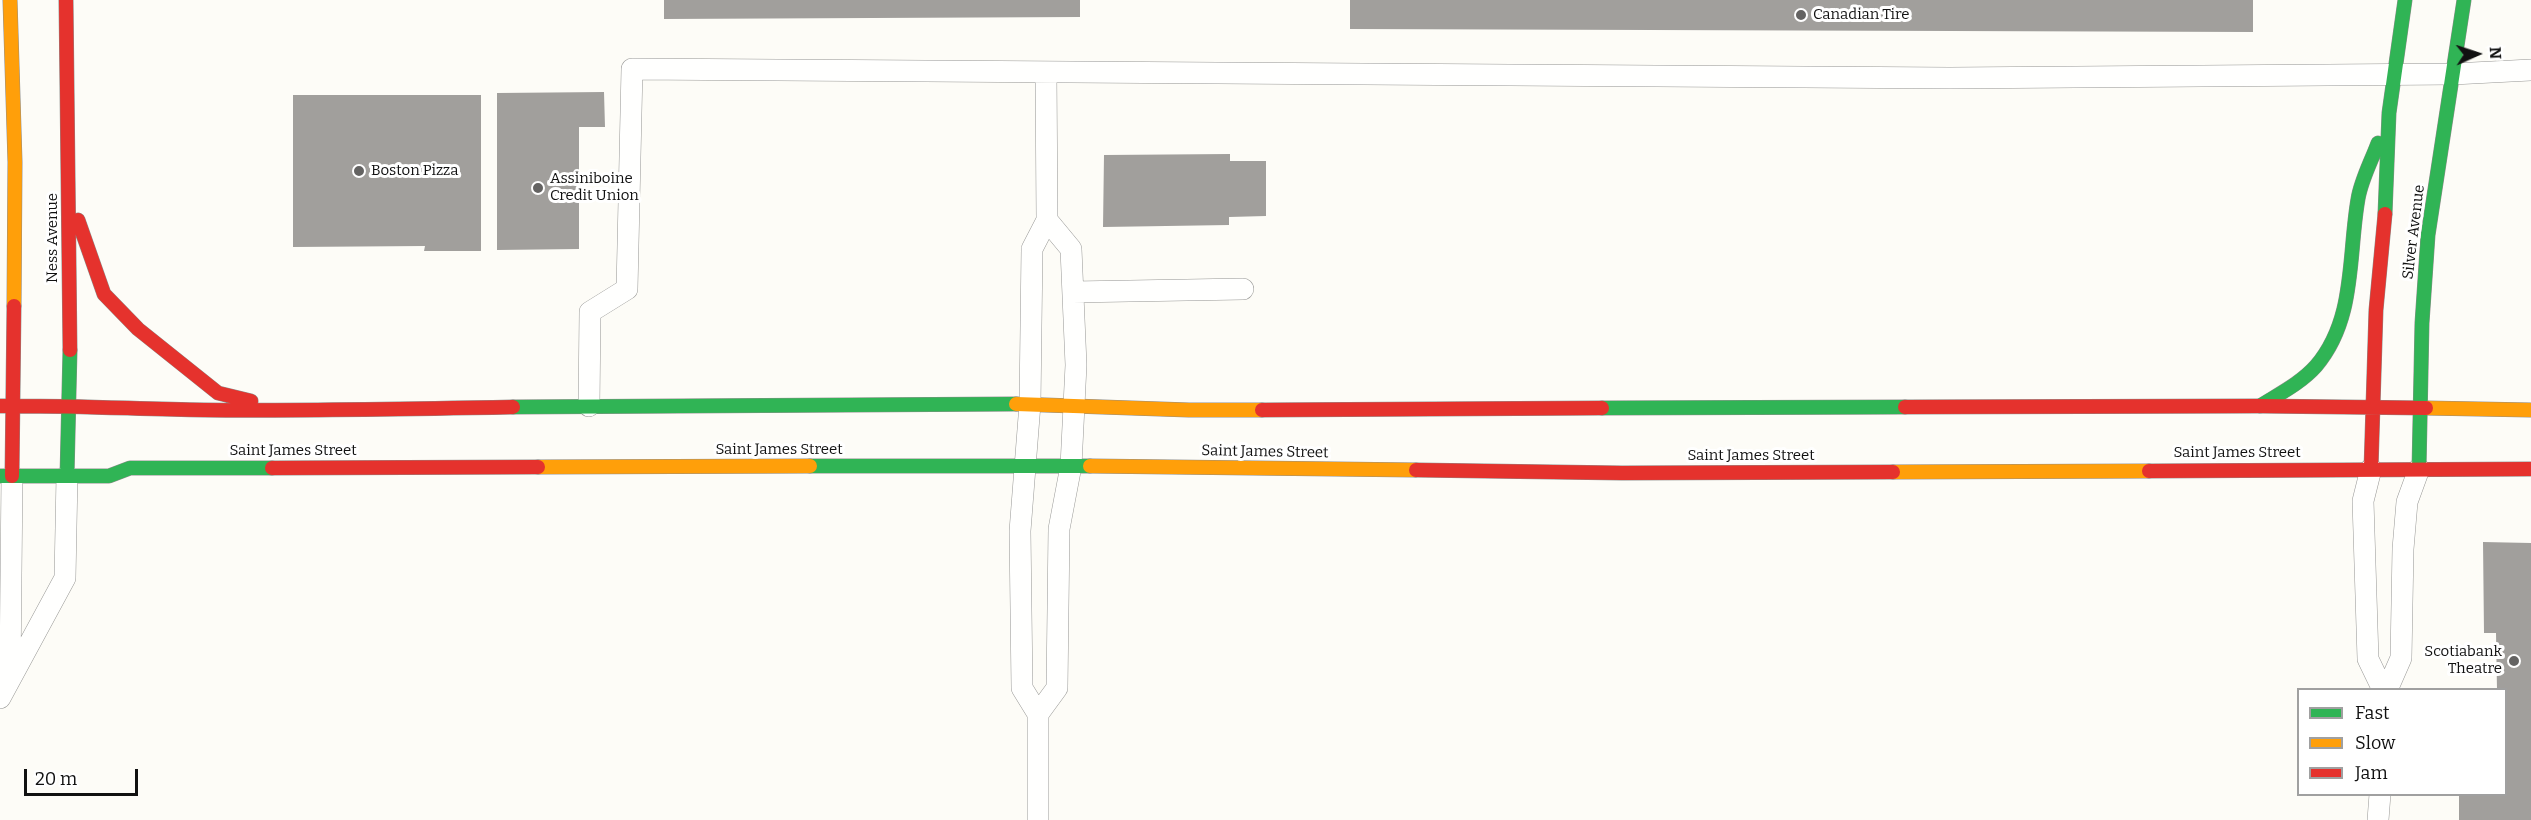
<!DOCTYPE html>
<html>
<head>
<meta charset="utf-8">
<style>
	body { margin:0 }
	#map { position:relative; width:2531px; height:820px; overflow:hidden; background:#fdfcf7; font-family:Bitter,serif }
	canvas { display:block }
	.legend { position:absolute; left:2297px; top:688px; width:210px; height:108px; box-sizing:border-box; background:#fff; border:2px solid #a0a0a0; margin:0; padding:8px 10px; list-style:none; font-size:18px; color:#111 }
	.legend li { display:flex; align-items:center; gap:12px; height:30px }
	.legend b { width:30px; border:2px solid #a0a0a0 }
	.north { position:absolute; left:2447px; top:24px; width:60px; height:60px; -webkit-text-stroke:4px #fff; paint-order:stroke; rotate:87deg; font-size:16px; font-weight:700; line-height:24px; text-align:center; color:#111 }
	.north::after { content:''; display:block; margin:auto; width:21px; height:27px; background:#111; clip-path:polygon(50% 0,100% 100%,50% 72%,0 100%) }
	.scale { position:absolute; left:24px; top:769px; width:114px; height:27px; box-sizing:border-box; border:3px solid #111; border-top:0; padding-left:8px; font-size:18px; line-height:21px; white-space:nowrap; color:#111; -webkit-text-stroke:4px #fff; paint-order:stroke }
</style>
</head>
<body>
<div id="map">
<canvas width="2531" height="820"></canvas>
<ul class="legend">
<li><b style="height:8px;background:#30b455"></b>Fast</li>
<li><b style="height:8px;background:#ff9f0a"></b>Slow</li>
<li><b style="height:8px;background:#e5322d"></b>Jam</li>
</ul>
<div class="north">N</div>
<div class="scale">20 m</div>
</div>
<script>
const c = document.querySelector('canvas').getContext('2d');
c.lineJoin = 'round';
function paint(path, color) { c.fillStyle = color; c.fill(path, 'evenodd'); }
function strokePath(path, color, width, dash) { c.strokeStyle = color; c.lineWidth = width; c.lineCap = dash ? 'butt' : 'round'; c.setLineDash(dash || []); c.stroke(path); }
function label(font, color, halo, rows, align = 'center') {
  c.font = font + ' Bitter,serif'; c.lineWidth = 6; c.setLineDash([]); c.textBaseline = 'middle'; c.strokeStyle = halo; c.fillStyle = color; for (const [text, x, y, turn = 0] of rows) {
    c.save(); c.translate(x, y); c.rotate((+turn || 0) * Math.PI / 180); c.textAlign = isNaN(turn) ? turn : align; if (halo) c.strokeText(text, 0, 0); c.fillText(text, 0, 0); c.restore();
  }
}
paint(new Path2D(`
	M664,0h416v17l-416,2z
	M1350,0h903v32l-903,-3z
	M604,92l1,35h-26v122l-82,1v-157z
	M293,95h188v156h-57l1,-5 -132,1z
	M1230,154v7h36v55l-37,1v8l-126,2 1,-72z
	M2483,542l48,1v277h-72v-26h47v-104h-9l-1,-57h-12z`), '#a19f9c');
const lane = new Path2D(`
	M1073,292l170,-3
	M589,406l1,-94 37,-23 5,-220 1318,9 503,-4 78,-4
	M2371,469l-8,32 5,158 15,31
	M10,675l2,-199
	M2387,690l14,-32 2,-109 4,-47 12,-33
	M0,698l65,-120 2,-102
	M1038,714l19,-26 2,-159 12,-63 5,-101 -5,-116 -24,-29
	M1038,820v-106l-16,-26 -2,-157 10,-127 2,-155 15,-29 -1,-148
	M2378,820l2,-26`);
const fast = new Path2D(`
	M2385,214l4,-101 16,-113
	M2260,406c19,-12 41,-23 56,-40 40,-47 32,-110 42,-167 3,-19 13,-37 20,-56
	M513,407l503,-3
	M1602,408l303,-1
	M810,466h280
	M2419,469l3,-146 6,-88 36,-235
	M0,476h109l21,-8h142
	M67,476l3,-126`);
const slow = new Path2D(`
	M10,0l5,162 -1,144
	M1016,404l173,6h73
	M2426,408l105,2
	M1090,466l326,4
	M538,467l272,-1
	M1893,472l256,-1`);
const jam = new Path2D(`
	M66,0l4,350
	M78,220l26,74 34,35 80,64 33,8
	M0,406c68,-1 136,3 204,4 103,1 206,-1 309,-3
	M1905,407l355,-1 166,2
	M1262,410l340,-2
	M272,468l266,-1
	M2371,469l5,-159 9,-96
	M1416,470l206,3 271,-1
	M2149,471l382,-2
	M12,476l2,-170`);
strokePath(lane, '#979795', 22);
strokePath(fast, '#8e8d8b', 15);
strokePath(slow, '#8e8d8b', 15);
strokePath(jam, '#8e8d8b', 15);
strokePath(lane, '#fffffe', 21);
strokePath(fast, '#30b455', 14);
strokePath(slow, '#ff9f0a', 14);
strokePath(jam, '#e5322d', 14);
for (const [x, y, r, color] of [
	[1801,15,6,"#646362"],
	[359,171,6,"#646362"],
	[538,188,6,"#646362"],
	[2514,661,6,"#646362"]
]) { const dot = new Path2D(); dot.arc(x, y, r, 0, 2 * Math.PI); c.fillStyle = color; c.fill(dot); strokePath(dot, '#fff', 2); }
label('15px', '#111', '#fff', [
	["Canadian Tire",1813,15],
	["Boston Pizza",371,171],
	["Assiniboine",550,179],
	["Credit Union",550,196],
	["Scotiabank",2502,652,"right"],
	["Theatre",2502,669,"right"]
], 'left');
label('15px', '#111', '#fff', [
	["Silver Avenue",2414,232,-83],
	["Ness Avenue",53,238,-90],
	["Saint James Street",779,450],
	["Saint James Street",293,451],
	["Saint James Street",1265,452,1],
	["Saint James Street",2237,453],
	["Saint James Street",1751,456]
]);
</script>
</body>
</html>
